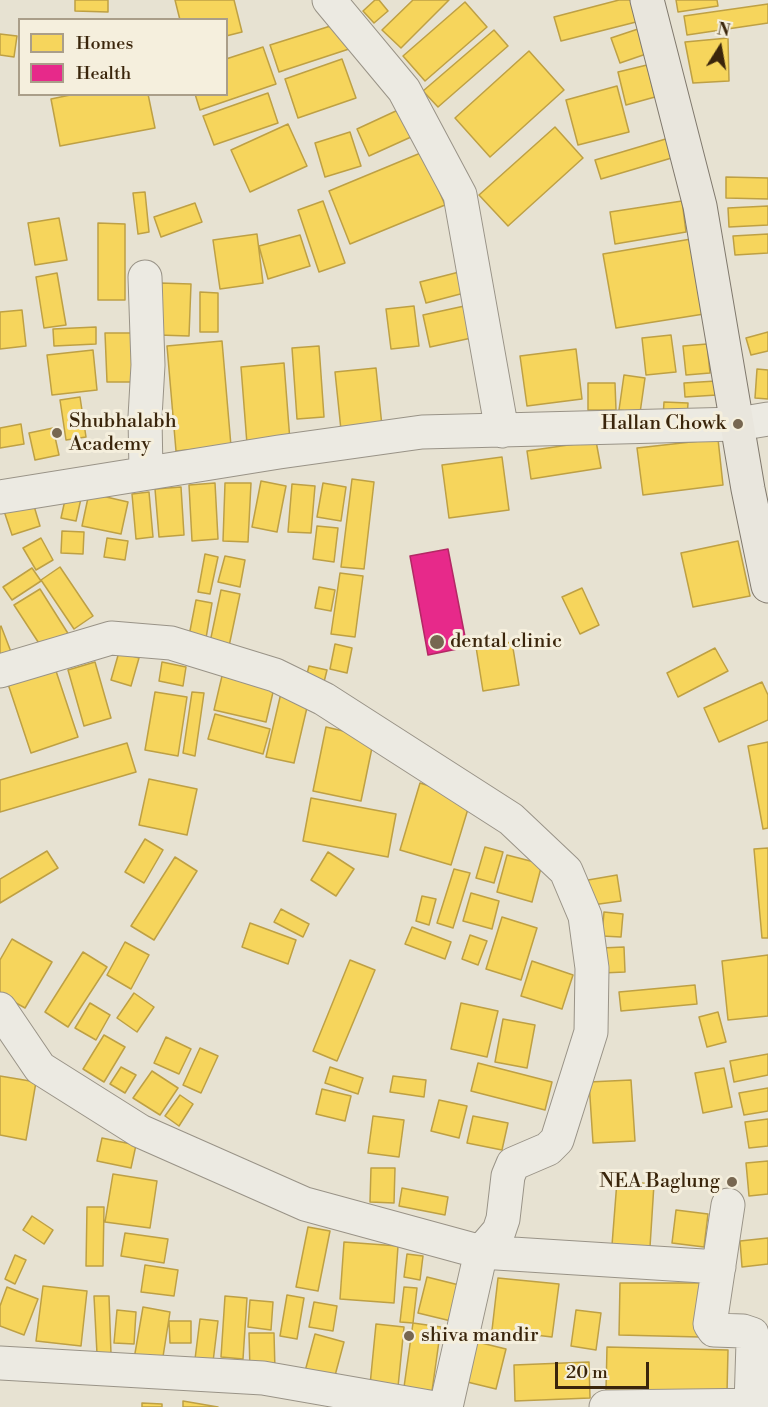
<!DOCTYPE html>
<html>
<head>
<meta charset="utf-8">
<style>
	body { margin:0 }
	#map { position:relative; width:768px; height:1407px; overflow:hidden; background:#e7e2d2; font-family:"Libre Bodoni",serif }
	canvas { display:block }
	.legend { position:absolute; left:18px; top:18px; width:210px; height:78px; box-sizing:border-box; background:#f5efdd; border:2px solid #aa9e89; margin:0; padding:8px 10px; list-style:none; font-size:18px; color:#3a250b }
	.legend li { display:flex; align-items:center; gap:12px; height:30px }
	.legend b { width:30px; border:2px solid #aa9e89 }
	.north { position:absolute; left:690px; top:18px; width:60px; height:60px; -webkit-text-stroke:4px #f5efdd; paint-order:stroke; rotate:11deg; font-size:16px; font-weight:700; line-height:24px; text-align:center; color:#3a250b }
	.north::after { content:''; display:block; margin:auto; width:21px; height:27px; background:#3a250b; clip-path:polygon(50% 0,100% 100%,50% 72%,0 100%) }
	.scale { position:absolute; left:555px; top:1362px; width:94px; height:27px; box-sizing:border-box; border:3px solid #3a250b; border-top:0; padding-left:8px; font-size:18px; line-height:21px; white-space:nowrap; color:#3a250b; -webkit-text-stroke:4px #f5efdd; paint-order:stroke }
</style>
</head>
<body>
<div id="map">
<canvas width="768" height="1407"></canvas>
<ul class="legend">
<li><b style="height:16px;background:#f6d55c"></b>Homes</li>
<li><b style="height:16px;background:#e7298a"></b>Health</li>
</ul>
<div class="north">N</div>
<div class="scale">20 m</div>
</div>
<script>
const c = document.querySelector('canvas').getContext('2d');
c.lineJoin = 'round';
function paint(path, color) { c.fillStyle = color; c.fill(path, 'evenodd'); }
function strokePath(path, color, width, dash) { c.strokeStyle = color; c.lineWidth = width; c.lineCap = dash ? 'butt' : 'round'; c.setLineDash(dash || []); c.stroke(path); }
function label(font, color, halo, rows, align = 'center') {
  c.font = font + ' "Libre Bodoni",serif'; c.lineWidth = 6; c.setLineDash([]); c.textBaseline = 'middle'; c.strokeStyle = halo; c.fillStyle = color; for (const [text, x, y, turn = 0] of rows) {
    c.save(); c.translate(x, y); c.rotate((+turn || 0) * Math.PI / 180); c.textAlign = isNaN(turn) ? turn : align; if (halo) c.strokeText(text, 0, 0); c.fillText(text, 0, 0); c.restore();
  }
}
const homes = new Path2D(`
	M75,0h33v12l-33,-1z
	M175,0h59l8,32 -16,4v-16h-46z
	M375,0h4l9,11 -14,12 -11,-12z
	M413,0h36l-48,48 -19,-18z
	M619,0h15l6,21 -79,20 -7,-24z
	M676,0h41l1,6 -40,6z
	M465,2l22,25 -62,54 -22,-25z
	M768,4v19l-81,12 -3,-19z
	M340,23l9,26 -70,23 -9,-27z
	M641,28l8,25 -29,10 -9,-25z
	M494,30l14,16 -70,61 -15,-16z
	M0,34l17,2 -3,21 -14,-2z
	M728,38l1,43 -36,2 -8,-41z
	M263,47l13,37 -76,26 -5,-16h31v-35z
	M529,51l35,39 -74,67 -35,-39z
	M342,59l14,39 -58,20 -13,-39z
	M647,65l8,32 -29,8 -8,-33z
	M617,86l12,46 -51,13 -12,-45z
	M268,93l10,30 -64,22 -11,-29z
	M75,94h73l7,34 -95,18 -9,-47z
	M398,110l13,27 -42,19 -12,-27z
	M288,124l19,42 -57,26 -19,-42z
	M555,127l28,31 -75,68 -29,-31z
	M350,132l11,34 -36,11 -10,-34z
	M669,138l6,19 -74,22 -6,-19z
	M423,152l22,53 -95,39 -21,-53z
	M726,177l42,1v21l-42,-1z
	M145,192l4,40 -11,2 -5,-41z
	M323,201l22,62 -26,9 -21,-62z
	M682,201l4,31 -71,12 -5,-32z
	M195,203l7,19 -41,15 -7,-20z
	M768,206v19l-39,2 -1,-19z
	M59,218l8,42 -32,5 -7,-42z
	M98,223l27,1v76h-27z
	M257,234l6,49 -43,6 -7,-49z
	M768,234v19l-33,2 -2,-19z
	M300,235l10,31 -42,13 -9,-33z
	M691,239l13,75 -88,14 -13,-74z
	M463,271l5,21 -42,11 -6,-21z
	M57,273l9,52 -22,3 -8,-51z
	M160,283l31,1 -2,52 -31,-1z
	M200,292l18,1v39h-18z
	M469,305l7,32 -46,10 -7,-32z
	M414,306l5,40 -28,3 -5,-40z
	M22,310l4,36 -26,3v-37z
	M96,327v17l-42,2 -1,-17z
	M768,332v19l-17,4 -5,-17z
	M105,333h27l2,49h-27z
	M671,335l5,37 -30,3 -4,-37z
	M222,341l9,105 -55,5 -9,-105z
	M707,344l3,29 -24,2 -3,-29z
	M319,346l5,71 -27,2 -5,-71z
	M576,349l6,50 -55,7 -7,-50z
	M93,350l4,40 -45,5 -5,-40z
	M284,363l6,78 -43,3 -6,-77z
	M376,368l6,58 -41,4 -6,-58z
	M757,369l11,1v29l-13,-1z
	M624,375l21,3 -5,35 -21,-3z
	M716,381l1,14 -32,2 -1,-14z
	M588,383h27l1,27h-28z
	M80,397l6,40 -20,3 -6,-40z
	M664,402l24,1 -1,15 -24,-1z
	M21,424l3,20 -24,4v-20z
	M53,428l6,27 -24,5 -6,-27z
	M718,439l5,46 -80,10 -6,-47z
	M596,441l5,27 -70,11 -4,-28z
	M502,457l7,53 -60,8 -7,-53z
	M352,479l22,3 -10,87 -23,-2z
	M261,481l25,5 -9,46 -25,-5z
	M215,483l3,56 -26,2 -3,-56z
	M225,483h26l-3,59 -25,-1z
	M323,483l23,4 -5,34 -24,-4z
	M292,484l23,2 -4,47 -23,-1z
	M181,487l3,48 -25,2 -4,-48z
	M67,491l15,3 -6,27 -15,-3z
	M149,492l4,45 -17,2 -4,-45z
	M89,493l39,9 -7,32 -39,-8z
	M31,496l9,30 -28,9 -10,-30z
	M317,526l21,2 -4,34 -21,-3z
	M62,531l22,1 -1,22 -22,-1z
	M41,538l12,22 -17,10 -13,-22z
	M107,538l21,3 -3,19 -21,-3z
	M738,541l12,55 -57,11 -12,-54z
	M205,554l13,3 -8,37 -12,-2z
	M225,556l20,4 -5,27 -22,-5z
	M60,567l33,49 -19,13 -33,-49z
	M32,568l9,13 -29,19 -9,-13z
	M340,573l23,3 -8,61 -24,-3z
	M319,587l16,3 -4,21 -16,-3z
	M582,588l17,37 -19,9 -18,-37z
	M40,589l29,46 -25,16 -30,-46z
	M221,590l19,4 -12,57 -19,-4z
	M196,600l16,3 -7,41 -17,-3z
	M1,626l12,31 -13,5v-35z
	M512,642l7,43 -36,6 -7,-44z
	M335,644l17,4 -5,25 -17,-4z
	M715,648l13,23 -50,26 -11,-24z
	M119,652l20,6 -8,28 -20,-6z
	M95,662l16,56 -27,8 -16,-56z
	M162,662l24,5 -3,19 -24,-5z
	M54,665l24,72 -47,16 -24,-72z
	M309,666l18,4 -5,20 -18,-4z
	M222,676l52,12 -8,34 -52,-12z
	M762,682l6,13v25l-49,22 -15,-34z
	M155,692l32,5 -9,59 -33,-6z
	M192,692l12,1 -9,63 -12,-3z
	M281,693l28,6 -15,64 -28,-6z
	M215,714l55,15 -7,25 -55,-15z
	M326,727l48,11 -13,63 -48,-10z
	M768,742v86l-5,1 -15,-83z
	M127,743l9,29 -136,40v-32z
	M149,779l48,10 -10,46 -48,-10z
	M420,783l51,16 -20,66 -51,-15z
	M311,798l85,16 -8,43 -85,-16z
	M145,839l18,11 -19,33 -19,-11z
	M485,847l18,5 -9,31 -18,-5z
	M768,848v90h-6l-8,-89z
	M47,851l11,17 -58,35v-24z
	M328,852l26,17 -18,27 -25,-16z
	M507,855l35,9 -10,38 -35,-10z
	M175,857l22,14 -43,69 -23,-14z
	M454,869l16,4 -17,55 -16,-5z
	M617,875l4,26 -29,4 -4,-25z
	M471,893l28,8 -7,28 -29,-8z
	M422,896l14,3 -7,26 -13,-4z
	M281,909l28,15 -6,13 -29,-15z
	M604,912l19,2 -2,23 -19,-1z
	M502,917l35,11 -16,52 -35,-11z
	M250,923l46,17 -8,24 -46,-17z
	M412,927l39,15 -6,17 -40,-15z
	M470,935l17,6 -9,24 -16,-6z
	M12,939l40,23 -27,46 -25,-14v-34z
	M125,942l24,13 -18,34 -24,-14z
	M624,947l1,25 -23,1 -1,-25z
	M83,952l24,15 -39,60 -23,-15z
	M768,955v61l-40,4 -6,-59z
	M350,960l25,10 -38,91 -24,-10z
	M532,961l41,14 -11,34 -41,-13z
	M695,985l2,19 -76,7 -2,-19z
	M134,993l20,14 -17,25 -20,-14z
	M90,1003l20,12 -14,25 -21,-12z
	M461,1003l37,8 -11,46 -36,-8z
	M718,1012l8,30 -19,5 -8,-30z
	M503,1019l32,6 -8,43 -32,-6z
	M104,1035l21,12 -21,35 -21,-13z
	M166,1037l25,12 -12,25 -25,-11z
	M200,1048l18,8 -17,37 -18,-8z
	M768,1054v21l-34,7 -4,-21z
	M478,1063l74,19 -7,28 -74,-19z
	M121,1067l15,8 -11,18 -15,-9z
	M330,1067l33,11 -5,16 -33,-11z
	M724,1068l8,39 -29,6 -8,-40z
	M152,1071l26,17 -18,27 -27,-17z
	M0,1076l36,6 -10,58 -26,-5z
	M393,1076l33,4 -2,17 -34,-5z
	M631,1080l4,61 -42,2 -4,-61z
	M768,1088v23l-24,4 -5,-22z
	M322,1089l29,7 -6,25 -29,-7z
	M180,1095l13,9 -14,22 -14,-10z
	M439,1100l28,6 -8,32 -28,-7z
	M373,1116l31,4 -5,37 -31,-4z
	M473,1116l35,7 -6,27 -35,-7z
	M768,1119v27l-19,2 -4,-26z
	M102,1138l34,7 -5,23 -34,-7z
	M768,1161v33l-19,2 -3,-33z
	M371,1168h24l-1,35 -24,-1z
	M113,1174l44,7 -7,47 -45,-6z
	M617,1181l37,3 -4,63 -38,-2z
	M402,1188l46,9 -3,18 -46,-9z
	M87,1207h17l-1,59h-17z
	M676,1210l32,4 -4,33 -32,-4z
	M32,1216l21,14 -9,14 -21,-14z
	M308,1227l22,4 -12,60 -22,-4z
	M125,1233l43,6 -4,24 -43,-7z
	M768,1238v26l-26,3 -2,-26z
	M344,1242l54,4 -4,57 -54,-4z
	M407,1254l16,2 -3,24 -16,-3z
	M15,1255l11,5 -11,24 -10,-5z
	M145,1265l33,5 -4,26 -33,-4z
	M427,1277l32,8 -8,36 -33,-8z
	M498,1278l61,6 -7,53 -60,-7z
	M620,1283h80v54l-81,-2z
	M43,1286l44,5 -6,55 -45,-5z
	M7,1287l31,12 -14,36 -24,-9v-20z
	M404,1287l13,1 -4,35 -13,-1z
	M287,1295l17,3 -7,41 -17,-3z
	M94,1296h15l2,58h-14z
	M225,1296l22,2 -4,61 -22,-2z
	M250,1300l23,2 -2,28 -23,-3z
	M314,1302l23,4 -4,25 -24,-4z
	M143,1307l27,5 -8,51 -28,-4z
	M117,1310l19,2 -2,32 -20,-1z
	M576,1310l25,3 -5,37 -25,-4z
	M200,1319l18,2 -6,49 -18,-3z
	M169,1321h22v22h-21z
	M413,1323l28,4 -9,64 -28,-4z
	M376,1324l28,3 -6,60 -28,-2z
	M249,1333h25l1,38h-25z
	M315,1334l29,8 -11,41 -29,-8z
	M469,1340l37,9 -10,40 -37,-9z
	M607,1347l121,3 -1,43 -121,-3z
	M589,1362l1,36 -75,3 -1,-36z
	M183,1401l35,6h-35z
	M142,1403l20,1v3h-20z`);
paint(homes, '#f6d55c');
strokePath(homes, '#bea044', 1.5);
const health = new Path2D(`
	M448,549l19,98 -39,8 -18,-99z`);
paint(health, '#e7298a');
strokePath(health, '#b32864', 1.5);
const minor = new Path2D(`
	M329,0l75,90 56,105 42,236
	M145,277l3,88 -3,52 1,56
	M0,497l279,-45 143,-20 316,-8 30,-5
	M0,671l111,-33 60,5 104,32 49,24 187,120 55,52 19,45 7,52 -1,64 -34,108 -9,9 -35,15 -5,12 -5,43 -4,12 -18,21 -35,155
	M0,1009l40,59 100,63 165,73 176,48 238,15
	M728,1205l-18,119 4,6 29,1 9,3 1,8 -2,63
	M0,1363l263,15 166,29
	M606,1407l162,-2`);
const major = new Path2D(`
	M647,0l53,206 48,283 20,97`);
strokePath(minor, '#999387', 35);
strokePath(major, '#80796d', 35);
strokePath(minor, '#eceae2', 33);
strokePath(major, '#e9e6dd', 33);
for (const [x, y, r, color] of [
	[738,424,6,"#776751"],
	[57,433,6,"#776751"],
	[437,642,8,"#776751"],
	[732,1182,6,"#776751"],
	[409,1336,6,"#776751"]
]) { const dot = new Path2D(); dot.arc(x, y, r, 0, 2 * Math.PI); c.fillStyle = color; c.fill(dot); strokePath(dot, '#f5efdd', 2); }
label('20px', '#3a250b', '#f5efdd', [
	["Shubhalabh",69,422],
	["Academy",69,445],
	["Hallan Chowk",726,424,"right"],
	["dental clinic",450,642],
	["NEA Baglung",720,1182,"right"],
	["shiva mandir",421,1336]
], 'left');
</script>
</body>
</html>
